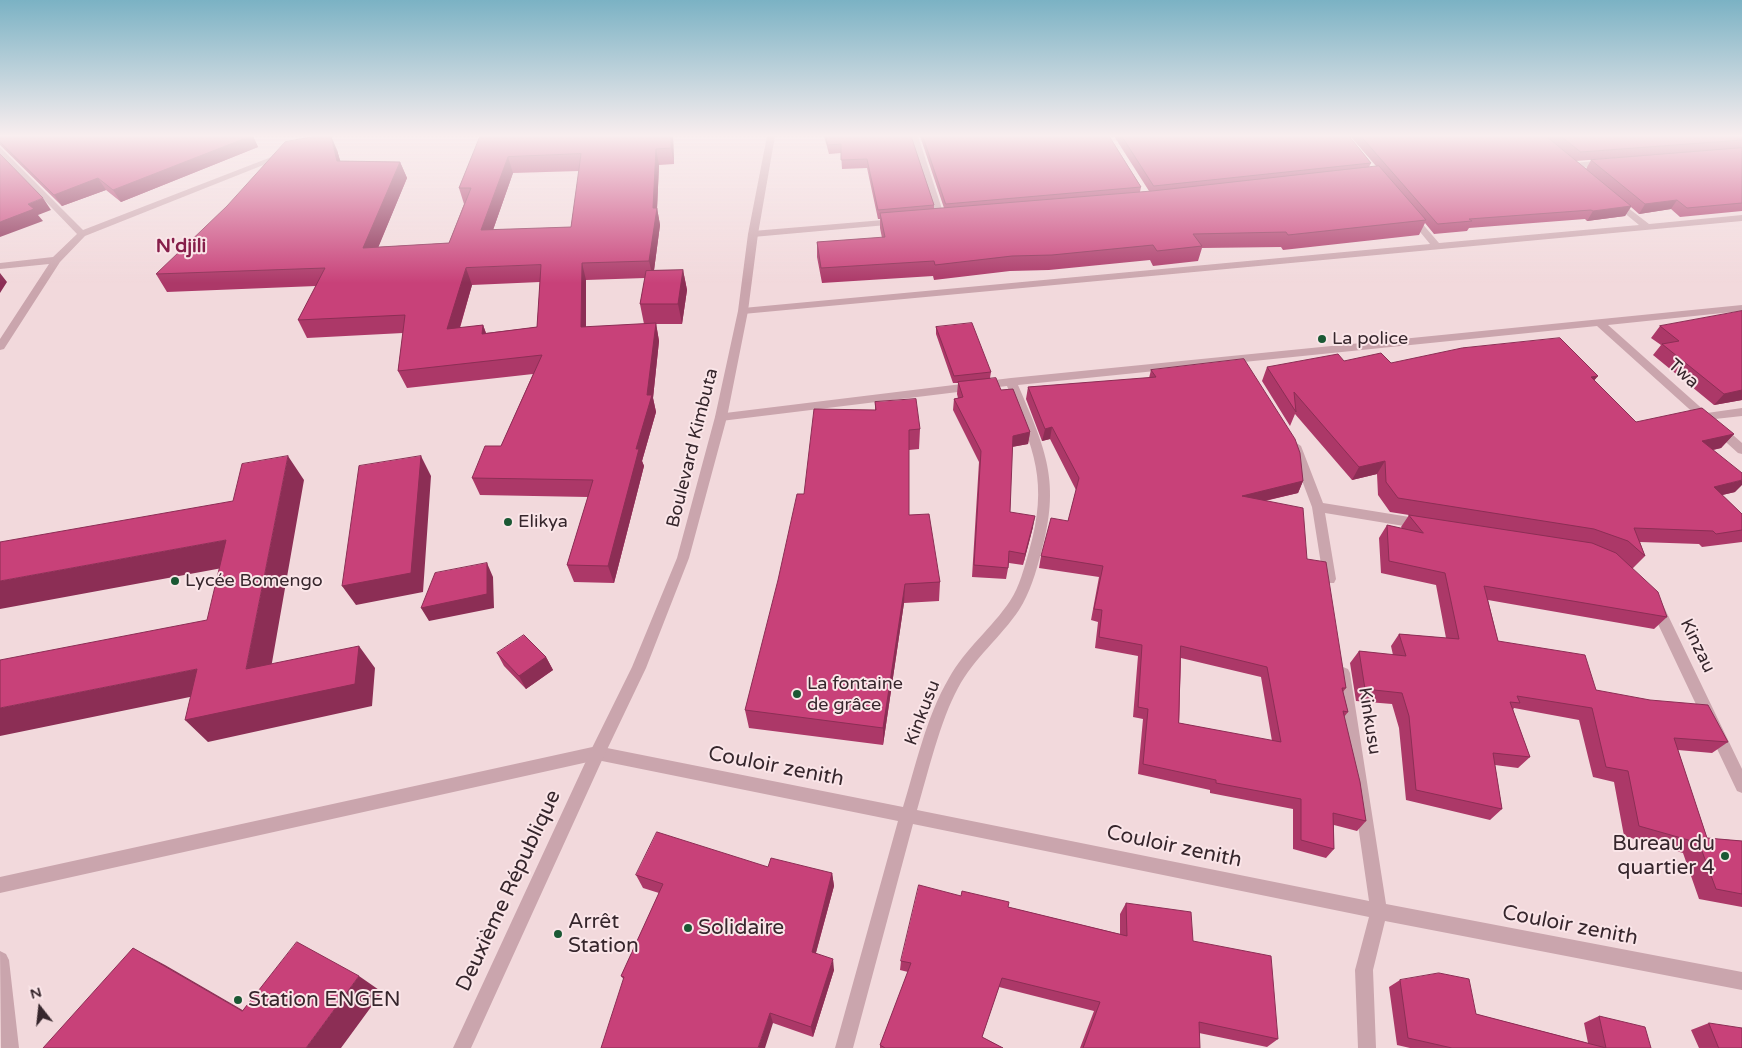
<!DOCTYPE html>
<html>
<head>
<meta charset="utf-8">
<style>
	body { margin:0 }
	#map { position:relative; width:1742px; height:1048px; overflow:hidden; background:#f2d9dc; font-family:"Varela Round",sans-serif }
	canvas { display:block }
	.north { position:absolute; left:15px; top:983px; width:50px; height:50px; -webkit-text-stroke:4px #fae5e8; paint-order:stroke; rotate:344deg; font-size:14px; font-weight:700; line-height:20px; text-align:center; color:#36262c }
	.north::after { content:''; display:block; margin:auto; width:18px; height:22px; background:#36262c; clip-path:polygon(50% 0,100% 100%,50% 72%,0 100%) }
</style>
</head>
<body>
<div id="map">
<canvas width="1742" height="1048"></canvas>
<div class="north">N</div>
</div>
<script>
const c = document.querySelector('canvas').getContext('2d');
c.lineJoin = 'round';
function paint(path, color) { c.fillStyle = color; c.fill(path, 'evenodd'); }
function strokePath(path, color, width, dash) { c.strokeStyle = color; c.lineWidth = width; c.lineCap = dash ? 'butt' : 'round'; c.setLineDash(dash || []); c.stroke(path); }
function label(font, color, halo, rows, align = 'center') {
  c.font = font + ' "Varela Round",sans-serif'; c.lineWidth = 4; c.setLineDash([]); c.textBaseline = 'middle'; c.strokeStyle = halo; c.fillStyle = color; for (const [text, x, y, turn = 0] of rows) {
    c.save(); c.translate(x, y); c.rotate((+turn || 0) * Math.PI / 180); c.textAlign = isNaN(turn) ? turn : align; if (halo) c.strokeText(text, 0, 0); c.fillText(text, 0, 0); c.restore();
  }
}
paint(new Path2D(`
	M910,136h8l27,82 -1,2 -7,-2z
	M0,147l83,83 196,-76 7,2 -201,80 -25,26 -56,87 -4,1v-11l49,-75 -49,5v-6l53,-6 24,-23 -77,-80z
	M1605,160l3,1v4l-35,4 -4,-3 4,-3z
	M1614,197l35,27 93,-9v6l-999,93 -5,-3 5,-3 687,-64 -23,-28 4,-3 3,1 25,29 200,-18 -28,-23v-4z
	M895,219l5,3 -2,2 -145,13 -5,-3 5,-3z
	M1742,305v6l-134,14 99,88 35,-5v8l-27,3 27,24v11l-4,-1 -141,-127 -579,59c28,65 43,97 23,168 -5,19 -11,40 -22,57 -18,27 -45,48 -61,78 -18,33 -30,85 -41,122l452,91 -33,-228 2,-4 5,-2 5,2 2,4 36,231 356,68v18l-357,-69 -12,49 3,78h-18l-3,-78 14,-53 -456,-93 -60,224h-18l63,-227 -301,-61 -597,133v-16l597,-131 306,61c13,-42 23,-90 46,-129 16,-29 43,-50 61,-77 10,-15 14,-33 19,-50 20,-69 5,-102 -22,-165l-286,35 -6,-4 2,-3 294,-36z
	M1295,442l6,4 22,57 99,16 6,5 -2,3 -4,2 -97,-16 11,66 -2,4h-10l-12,-76 -23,-61z
	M1656,600l5,1 2,4 79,164v24l-5,-2 -88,-186 2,-4z
	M0,951l6,3 3,6 10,88h-18z`), '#caa5ad');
paint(new Path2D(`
	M767,136h8l-17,98 -10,77 -21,106 -38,141 -43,110 -43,90 -132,290h-18l139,-300 40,-81 45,-109 38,-141 23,-106 10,-77z`), '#caa5ad');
paint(new Path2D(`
	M0,136h253l5,11 -137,55 -15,-12 -44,16 -62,-61z
	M480,136h193l1,28 -15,1 -2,43 3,17 -6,45h29l4,20 -5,34h-26l3,17 -6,57 3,14 -14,49 2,5 -30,117 -40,-1 -7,-17 21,-68 -108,-2 -8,-17 29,-32 32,-72 -126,14 -9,-17 5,-38 -96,5 -9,-18 18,-34 -149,6 -11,-18 181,-124 3,11 60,1 7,16 -29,69 71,-4 15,-39 -5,-16zM579,171l-8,56 -78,3 20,-57zM645,278l-5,26 4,20 -58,3v-47zM540,282l-3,45 -51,6 -3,-8 -23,3 12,-43z
	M824,136h87l23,69v4l10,-1 -24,-72h189l32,51 -1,5 9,-1 -35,-55h235l22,27 -2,4 7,-1 -26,-30h392v75l-62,6 -9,-8 -32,5 -8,-7 -6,9 -38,5 -2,-2 -116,9 -2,3 -33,3 -9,-11 -6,12 -136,15 -2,-3 -79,1 -4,13 -45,5 -3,-6 -101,10 -39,1 -76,9 -1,-4 -111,7 -5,-26v-15l65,-4 -2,-10v-9h-2l-11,-51 -25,1 -1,-16 -12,1zM1640,156l-49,4 -5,9 -10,-8z
	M1742,311v89l-28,5 -61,-50 8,-10 -10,-7 9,-12z
	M936,327l55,45 -1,6 11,12 29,42 -2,12 -16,3 -2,65 23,15 -10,38 -14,-2 -3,16 -34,-2 7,-115 -26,-52 1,-11 4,-1 -1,-4 1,-11h-5l-17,-49z
	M1344,361l254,15 -4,4 42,42 98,12 -13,14 -8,2 22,42 -13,3 20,19v28l-40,5 -3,-3 -59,-2 5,14 -13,13 35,48 -13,12 -166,-29 10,41 98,49 132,52 -16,11 -34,-3 29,88 35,3v66l-43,-8 -16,-46 -59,-17 -10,-54 -21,-5 -14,-57 -65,-12 -1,2 17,47 -12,11 -23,-3 7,44 -12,11 -84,-20 -7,-72 -7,-24 -36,-3 -6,-38 9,-12 34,4 -2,-9 8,-12 47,4 -10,-53 -55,-12 -2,-35 8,-13 15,4 -1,-2 8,-12 -19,-3 -12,-17 -1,-21 -25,6 -57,-66 -5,12 -28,-45 5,-14z
	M1151,370l152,111 -5,12 -33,8 42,58 39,129 -3,4 5,20 -4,5 22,104 -9,10 -23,-6v24l-8,9 -33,-9v-40l-83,-16v-3l-72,-16 5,-55 -10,-2 5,-61 -43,-8 3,-26 -7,-2 8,-43 -60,-9 2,-12 27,-35 8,-31 -26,-51 -8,2 -16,-42 2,-12 121,-9zM1181,658l80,19 11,64 -93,-18z
	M875,402l45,27 -1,20 -10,1v65l31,67 -1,19 -35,2 -21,142 -134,-17 -4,-18 59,-216 71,-84z
	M497,653l49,4 7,13 -27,19 -22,-23z
	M768,867l64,6 2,13 -18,67 18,17 -21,67 -40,-14 -149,-43 -3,-4 38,-83 -16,-5 -7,-13z
	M1126,903l67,38 85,98 -11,8 -68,-14 1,15h-120l14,-37 -95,-24 -17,50 21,11h-123v-3l28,-73 -8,-2 1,-9 107,-54 112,27v-20z
	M1400,980l76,34 112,29 -4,-20 15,-7 52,32h-241l-13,-3 -8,-58z
	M1709,1023l33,25h-43l-8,-18z`), '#ac3868');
paint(new Path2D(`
	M251,136h2l5,11 -137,55 -8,-12z
	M331,136l6,14 8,27 -8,-16z
	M671,136h2l1,28 -3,-16z
	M656,149l3,16 -2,45v-2l3,17 -7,53 -4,-17z
	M508,157l5,16 -26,74 -6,-17z
	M400,162l7,16 -36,87 -8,-17z
	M98,178l8,12 -44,16 -8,-11z
	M43,198l8,12 -13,5 5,6 -43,16v-15l28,-18z
	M1677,200l-6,9 -32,5 6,-10z
	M1631,206l-6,10 -38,5 6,-10z
	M582,263l4,17v64l-5,-17z
	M466,268l6,17 -18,62 -7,-18z
	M683,270l4,20 -5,34 -4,-20z
	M0,273l7,9 -7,11z
	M656,323l3,18 -6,57 3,14 -14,49 2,5 -30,117 -6,-17 28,-117 11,-54z
	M483,325l6,17 -7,-8z
	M1598,376l-11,13 4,-12z
	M1742,390v10l-28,5 10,-11z
	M1052,427l-2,12 -8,2 3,-12z
	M1030,432l-2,12 -17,3 2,-11z
	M1734,434l-13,14 -31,7 12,-14z
	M288,456l16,24 -37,211 -21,-22z
	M421,456l10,20 -8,116 -67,13 -14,-19z
	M1385,461l-8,13 -25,6 7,-13z
	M1742,480v5l-7,7 -34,8 13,-13z
	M1303,481l-5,12 -61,14 5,-11z
	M1035,516l-2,11 -10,38 2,-11z
	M226,540l18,24 -244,45v-28z
	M487,563l6,14 1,31 -65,13 -8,-13z
	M905,584l-1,19 -21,142v-17z
	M359,646l16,22 -3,38 -164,36 -23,-22z
	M546,657l7,13 -27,19 -7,-13z
	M197,669l22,22 -219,45v-28z
	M832,873l2,13 -21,77 -1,-11z
	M133,948l32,17 105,61 -28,-15z
	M833,959l1,11 -21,67 -2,-10z
	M359,976l23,16 -41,56h-35z
	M770,1013l3,10 -8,25h-7z`), '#8c2e55');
const building = new Path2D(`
	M0,136h251l-138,54 -15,-12 -44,17 -54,-53z
	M316,136h15l6,25 63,1 -37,86 86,-5 22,-55h-12l21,-52h191v12l-15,1 -3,59h4l-8,53 -67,2 -1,64 75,-4 -9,72h5l-16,54h3l-31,117 -41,-1 26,-85 -121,-2 13,-32h16l41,-91 -144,16 7,-56 -107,5 27,-52 -169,6 71,-68 58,-64zM581,154l-10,73 -90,3 27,-73zM541,265l-4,62 -55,7 1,-9 -36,4 19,-61z
	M826,136h85l23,69 -56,5 -11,-51 -26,1v-16l-13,1z
	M923,136h186l32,51 -195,17z
	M1122,136h227l22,27 -217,23z
	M1361,136h185l85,70 -38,5 -2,-1 -122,9 3,2 -34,3z
	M1561,136h181v4l-161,12z
	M1742,148v55l-55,5 -10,-8 -32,4 -54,-44z
	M0,154l43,44 -15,6 6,5 -34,13z
	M1379,166l47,54 -138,15 -2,-3 -93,2 9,12 -45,5 -4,-6 -101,10 -40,1 -77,9 -1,-4 -113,7 -4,-26 68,-5 -5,-24 272,-22z
	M683,270l-5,34h-38l6,-33z
	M1742,311v79l-18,4 -62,-50 17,-3 -19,-15z
	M972,323l19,49 -37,4 -18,-49z
	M1560,338l38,38 -7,1 45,45 66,-14 32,26 -32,7 40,32v7l-28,7 28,27v16l-26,4 -3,-3 -79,-3 11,28 -17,-15 -34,-12 -196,-31 -12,-16 -1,-21 -26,6 -65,-75 2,20 -29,-45 71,-13 6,7 37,-8 10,10 71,-15z
	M1244,359l51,80 5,14 3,28 -61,15 61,12 4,51 19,3 20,126h-4l6,24 -5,-1 17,71 6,39 -33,-8 1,36 -33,-9v-41l-85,-16v-3l-73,-16 5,-55 -10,-2 4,-62 -43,-8 3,-27 -8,-1 9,-43 -62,-10 10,-38 17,3 11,-43 -27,-51 -7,2 -17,-42 128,-10 -5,-7zM1181,646l86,21 14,75 -102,-19z
	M996,378l5,12 12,-1 17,43 -17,4 -3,76 25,4 -10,38 -16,-3 -1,17 -34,-3 7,-114 -27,-52 9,-2 -5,-15z
	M916,399l4,30 -11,1v85l20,-1 11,68 -35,2 -22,144 -138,-18 33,-130 19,-86h7l10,-85 62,1 -1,-8z
	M288,456l-42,213 113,-23 -4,38 -170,36 12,-51 -197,39v-48l207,-40 19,-80 -226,41v-39l233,-41 9,-37z
	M421,456l-10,117 -69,13 17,-120z
	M1409,515l183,28 24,10 42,39 9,25 -183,-31 14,55 87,14 11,35 54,10 58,5 20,37 -54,-4 33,100 35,3v53l-26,-5 -17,-46 -60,-17 -11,-55 -22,-4 -14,-59 -75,-12 3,7 -10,-1 20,55 -37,-4 9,56 -86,-19 -7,-74 -7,-23 -37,-4 -6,-38 47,5 -7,-22 60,5 -14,-66 -56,-12 -2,-36 36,8z
	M487,563v31l-66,14 14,-35z
	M524,635l22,22 -27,19 -22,-23z
	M657,832l111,35 3,-9 61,15 -20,79 21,7 -22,68 -41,-14 -12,35h-157l23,-71 -3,-1 42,-92 -27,-9z
	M919,885l42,11 1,-5 47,11 -1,5 119,29 -1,-33 65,9 2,29 78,15 7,83 -79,-17 1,26h-117l17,-46 -98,-24 -20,59 21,11h-118l-5,-3 31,-82 -10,-2z
	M297,942l62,34 -53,72h-263l90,-100 109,63z
	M1439,973l30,6 7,35 130,34 -7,-32 46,11 6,21h-199l-44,-10 -8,-58z
	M1709,1023l33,5v20h-23z`);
paint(building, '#c84179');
strokePath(building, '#8c2e55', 1);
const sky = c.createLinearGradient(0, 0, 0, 283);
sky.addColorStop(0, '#7bb2c4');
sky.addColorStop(0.48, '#f9eeef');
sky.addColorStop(1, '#f9eeef00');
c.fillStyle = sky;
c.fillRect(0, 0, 1742, 283);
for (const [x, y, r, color] of [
	[1322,339,5,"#1b5834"],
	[508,522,5,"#1b5834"],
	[175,581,5,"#1b5834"],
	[797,694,5,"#1b5834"],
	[1725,856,5,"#1b5834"],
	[688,928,5,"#1b5834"],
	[558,934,5,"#1b5834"],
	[238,1000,5,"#1b5834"]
]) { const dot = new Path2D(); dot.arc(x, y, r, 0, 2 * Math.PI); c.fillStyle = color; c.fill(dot); strokePath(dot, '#fae5e8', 2); }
label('18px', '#36262c', '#fae5e8', [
	["La police",1332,339],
	["Elikya",518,522],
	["Lycée Bomengo",185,581],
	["La fontaine",807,684],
	["de grâce",807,705]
], 'left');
label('18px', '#36262c', '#fae5e8', [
	["Twa",1683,374,42],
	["Boulevard Kimbuta",693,448,-76],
	["Kinzau",1697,646,64],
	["Kinkusu",923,713,-69],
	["Kinkusu",1369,721,81]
]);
label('bold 19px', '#861e4a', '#fae5e8', [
	["N'djili",181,247]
]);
label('21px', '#36262c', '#fae5e8', [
	["Couloir zenith",776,767,11],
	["Couloir zenith",1174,847,12],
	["Deuxième République",509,891,-65],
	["Couloir zenith",1570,926,11]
]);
label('21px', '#36262c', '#fae5e8', [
	["Bureau du",1715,844,"right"],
	["quartier 4",1715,868,"right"],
	["Arrêt",568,922],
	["Station",568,946],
	["Solidaire",698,928],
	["Station ENGEN",248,1000]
], 'left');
</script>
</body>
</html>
